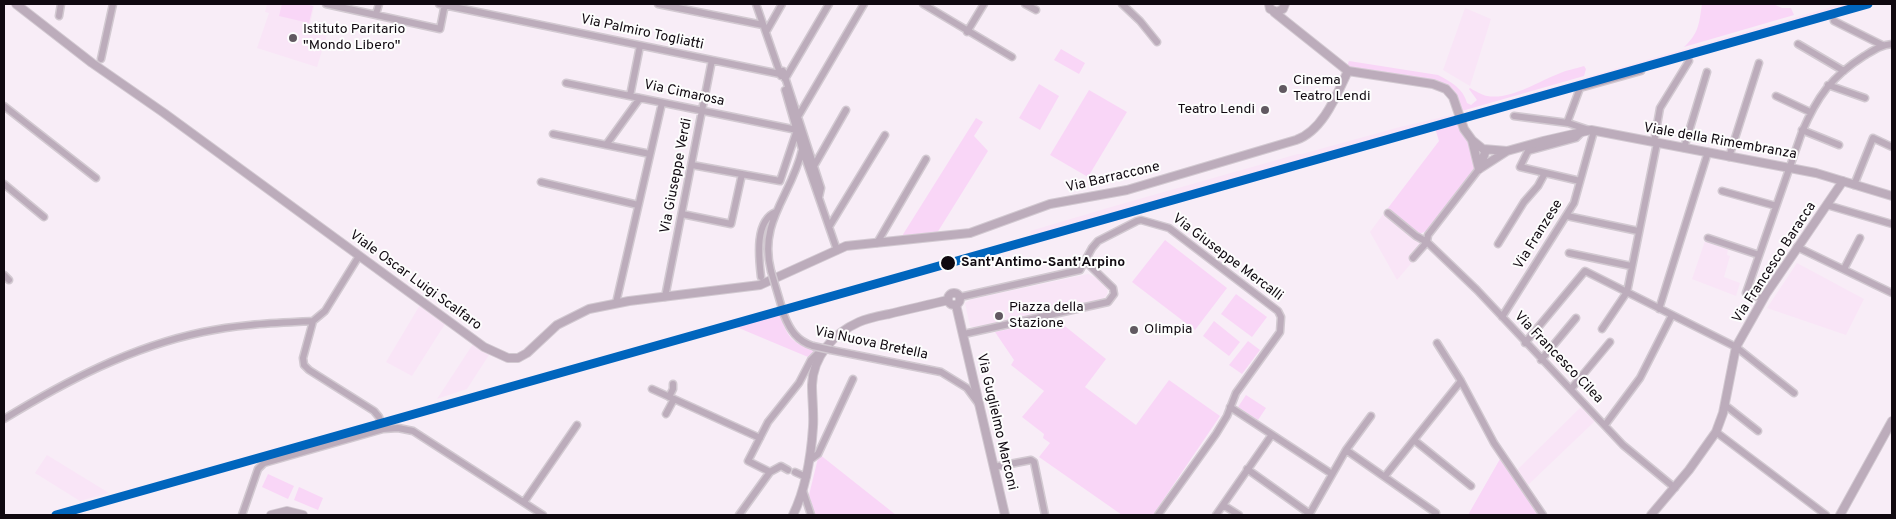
<!DOCTYPE html>
<html>
<head>
<meta charset="utf-8">
<style>
	body { margin:0 }
	#map { position:relative; width:1896px; height:519px; overflow:hidden; background:#f8edf7; font-family:Overpass,sans-serif }
	canvas { display:block }
	.frame { position:absolute; inset:0; border:5px solid #100910; pointer-events:none }
</style>
</head>
<body>
<div id="map">
<canvas width="1896" height="519"></canvas>
<div class="frame"></div>
</div>
<script>
const c = document.querySelector('canvas').getContext('2d');
c.lineJoin = 'round';
function paint(path, color) { c.fillStyle = color; c.fill(path, 'evenodd'); }
function strokePath(path, color, width, dash) { c.strokeStyle = color; c.lineWidth = width; c.lineCap = dash ? 'butt' : 'round'; c.setLineDash(dash || []); c.stroke(path); }
function label(font, color, halo, rows, align = 'center') {
  c.font = font + ' Overpass,sans-serif'; c.lineWidth = 4; c.setLineDash([]); c.textBaseline = 'middle'; c.strokeStyle = halo; c.fillStyle = color; for (const [text, x, y, turn = 0] of rows) {
    c.save(); c.translate(x, y); c.rotate((+turn || 0) * Math.PI / 180); c.textAlign = isNaN(turn) ? turn : align; if (halo) c.strokeText(text, 0, 0); c.fillText(text, 0, 0); c.restore();
  }
}
paint(new Path2D(`
	M267,4h37l10,2 -4,18 19,4 -12,39 -60,-19 12,-35 -4,-1z
	M1842,4h31l-841,237 -2,-10 88,-26 180,-51h4l98,-27 69,-16z
	M1465,8l26,11 -21,67 -27,-16z
	M1384,213l41,34 -28,33 -27,-48z
	M1705,241l23,8 -1,6 3,1 -6,21 16,6 -4,13 -44,-17z
	M1797,263l67,36 -18,36 -79,-27z
	M1088,274l9,4 11,10 -1,7 -4,4 -121,28 -7,1 -5,-2 -5,-23 7,-4z
	M420,305l25,19 -33,52 -26,-14z
	M473,344l16,11 -22,34 -30,10z
	M1581,407l14,14 -68,65 -11,-15z
	M47,455l62,38 -29,8 -45,-28z`), '#f9e5f7');
paint(new Path2D(`
	M282,4h21l10,2 -4,17 -30,-7z
	M1702,4h71l9,4h9l3,7 -110,32c15,-14 15,-23 18,-43z
	M1061,49l24,14 -6,11 -25,-14z
	M1349,61l89,14c13,7 25,13 29,28l4,2 6,-5 -8,-11 1,-1c5,3 12,7 17,8 24,4 50,-14 71,-22 8,-4 17,-5 26,-8l2,3 -2,7 -122,35 -18,-25 -83,-14 -14,-6z
	M1039,84l20,12 -19,34 -21,-12z
	M1089,90l38,22 -39,65 -38,-22z
	M976,118l7,4 -9,14 14,15 -51,82 -35,3z
	M1460,122l9,20 6,24 -1,3 -48,62 -6,3 -32,-26 51,-67 -4,-13z
	M1165,240l62,48 -32,42 -63,-48z
	M1236,294l31,23 -15,20 -31,-23z
	M780,313c7,24 11,30 35,37l-7,7 -74,-31z
	M1056,319l50,40 -21,28 51,38 33,-45 51,36 -67,99h-31l-83,-58 11,-14 -7,-5 1,-4 -22,-17 22,-26 -33,-26 3,-5 -19,-28z
	M1214,321l26,21 -11,14 -26,-20z
	M1248,341l12,9 -18,24 -13,-9z
	M1246,395l20,13 -8,12 -20,-13z
	M819,454l77,61h-81l-6,-20z
	M1500,459l39,56h-71z
	M268,474l26,12 -6,13 -26,-12z
	M299,487l24,11 -5,12 -24,-10z`), '#f9d6f7');
const minor = new Path2D(`
	M326,4l114,25 5,-25
	M439,4l341,70 3,-3 38,117 -2,9
	M658,4l105,21
	M756,4l25,72
	M923,4l89,53
	M1025,4l11,6
	M1122,4l18,17 17,21
	M376,14l3,-10
	M59,16l2,-12
	M1834,21l48,24
	M766,32l16,-28
	M967,32l17,-28
	M1798,44l46,27
	M101,59l12,-55
	M785,79l44,-75
	M566,83l231,47 -17,51 -88,-16
	M1828,85l37,13
	M785,90l17,59 35,101
	M630,96l10,-50
	M1776,96l34,16
	M4,106l92,72
	M799,115l65,-111
	M1514,116l54,7 21,7
	M1567,123l13,-35 61,-17
	M1802,130l37,15
	M553,134l97,20
	M1654,142l6,-34 29,-47
	M606,145l34,-47
	M1684,148l23,-76
	M1729,157l30,-94
	M814,166l32,-56
	M1580,181l-60,-14 8,-16 48,-13 5,-5
	M541,182l97,23
	M4,184l40,33
	M1854,185l19,-47 19,9
	M1722,191l54,15
	M1827,205l65,19
	M1388,213l28,23 11,6 50,48 146,155 52,43
	M682,214l49,10 11,-50
	M1567,216l71,15
	M829,227l56,-92
	M1708,238l51,17
	M877,243l49,-84
	M1498,244l26,-42 14,-16 7,-13
	M1797,247l95,46
	M1569,253l62,13
	M359,256l-34,55 -12,10 -1,4 -9,33 1,7 5,5 65,41 5,6 4,12
	M1413,258l14,-16 1,-7 7,-9 44,-57
	M1844,269l16,-31
	M771,271c-13,-50 21,-76 31,-121
	M4,275l5,5
	M761,277c-2,-18 -7,-56 15,-65
	M665,297l47,-237
	M960,297l120,-27 12,-22 6,-7 39,-20 4,-1 28,8 109,83 3,6 -1,15 -44,61 -9,23 -11,18 -58,81
	M1763,299l-17,-6 56,-161c15,-35 29,-55 62,-76 10,-6 17,-11 28,-12
	M616,303l46,-200
	M1659,309l49,-157
	M784,315c6,15 13,26 29,31
	M1502,317l72,-114 20,-72
	M1602,329l25,-37 30,-149
	M964,334l144,-32 6,-8 -1,-6 -28,-27
	M1437,343l24,38 33,62 49,72
	M1525,343l60,-72 151,76 58,46
	M831,350l110,22 26,16 11,15
	M1541,360l35,-42
	M652,389l108,49
	M1571,389l39,-47
	M669,397l4,-8v-5
	M1725,405l33,26
	M1230,407l102,67
	M666,414l8,-15
	M4,419c62,-38 127,-72 199,-87 36,-8 74,-9 110,-11
	M1605,425l35,-47 32,-63
	M1716,432l110,83
	M1414,440l57,46
	M1346,450l90,63
	M810,460l8,-6 35,-75
	M994,467l37,-7 3,2 11,53
	M1247,469l63,45
	M788,470l-7,-4 -11,6 -22,-11 20,-39 31,-39 12,-23 11,-11
	M795,472l11,5
	M1385,476l76,-95
	M803,491l8,24
	M524,502l53,-77
	M1223,505l16,10
	M242,515l16,-46 6,-6 119,-34 15,-1 15,3 130,84
	M739,515l31,-43
	M1216,515l55,-79
	M1309,515l37,-65 25,-34`);
const tertiary = new Path2D(`
	M16,4l76,59 72,50 320,234 24,11h10l9,-5 30,-28 32,-16 40,-8 131,-16 86,-39 124,-13 80,-29 77,-14 169,-50c27,-9 41,-46 52,-69
	M1269,4l1,5 7,3 6,-3 2,-5
	M1274,12l74,59 85,13 13,5 7,8 11,32 8,11 11,9 24,2 36,-10 48,-11 225,43 76,23
	M1472,140l7,29
	M1479,169l28,-18
	M1479,169l7,-19
	M948 299a6 6 0 1 1 12 0a6 6 0 1 1-12 0Z
	M956,305l49,210
	M271,515l16,-4 16,4
	M793,515c13,-27 18,-57 20,-88 1,-14 -1,-28 -1,-42 1,-29 22,-52 47,-63 9,-4 20,-6 30,-8 20,-5 39,-9 59,-14
	M1651,515l38,-45 27,-38 7,-19 13,-66 30,-53 77,-113
	M1840,515l52,-94`);
strokePath(minor, '#d2c9d1', 9);
strokePath(tertiary, '#d2c9d1', 10);
strokePath(minor, '#bcacbb', 6);
strokePath(tertiary, '#bcacbb', 8);
const minorBridge = new Path2D(`
	M771,271l13,44
	M813,346l18,4`);
strokePath(minorBridge, '#d2c9d1', 9, []);
strokePath(minorBridge, '#bcacbb', 6);
strokePath(new Path2D(`
	M56,515l1812,-511`), '#0065bd', 9);
for (const [x, y, r, color] of [
	[293,38,5,"#615961"],
	[1283,89,5,"#615961"],
	[1265,110,5,"#615961"],
	[948,263,8,"#100910"],
	[999,316,5,"#615961"],
	[1134,330,5,"#615961"]
]) { const dot = new Path2D(); dot.arc(x, y, r, 0, 2 * Math.PI); c.fillStyle = color; c.fill(dot); strokePath(dot, '#fdfdfd', 2); }
label('14px', '#100910', '#fdfdfd', [
	["Istituto Paritario",303,30],
	["\"Mondo Libero\"",303,46],
	["Cinema",1293,81],
	["Teatro Lendi",1293,97],
	["Teatro Lendi",1255,110,"right"],
	["Piazza della",1009,308],
	["Stazione",1009,324],
	["Olimpia",1144,330]
], 'left');
label('14px', '#100910', '#fdfdfd', [
	["Via Palmiro Togliatti",642,33,12],
	["Via Cimarosa",684,94,12],
	["Viale della Rimembranza",1720,142,10],
	["Via Giuseppe Verdi",677,176,-79],
	["Via Barraccone",1113,178,-13],
	["Via Franzese",1539,235,-58],
	["Via Giuseppe Mercalli",1227,258,37],
	["Via Francesco Baracca",1775,263,-57],
	["Viale Oscar Luigi Scalfaro",415,281,36],
	["Via Nuova Bretella",871,344,12],
	["Via Francesco Cilea",1558,358,46],
	["Via Guglielmo Marconi",996,422,77]
]);
label('bold 14px', '#100910', '#fdfdfd', [
	["Sant'Antimo-Sant'Arpino",961,263]
], 'left');
</script>
</body>
</html>
